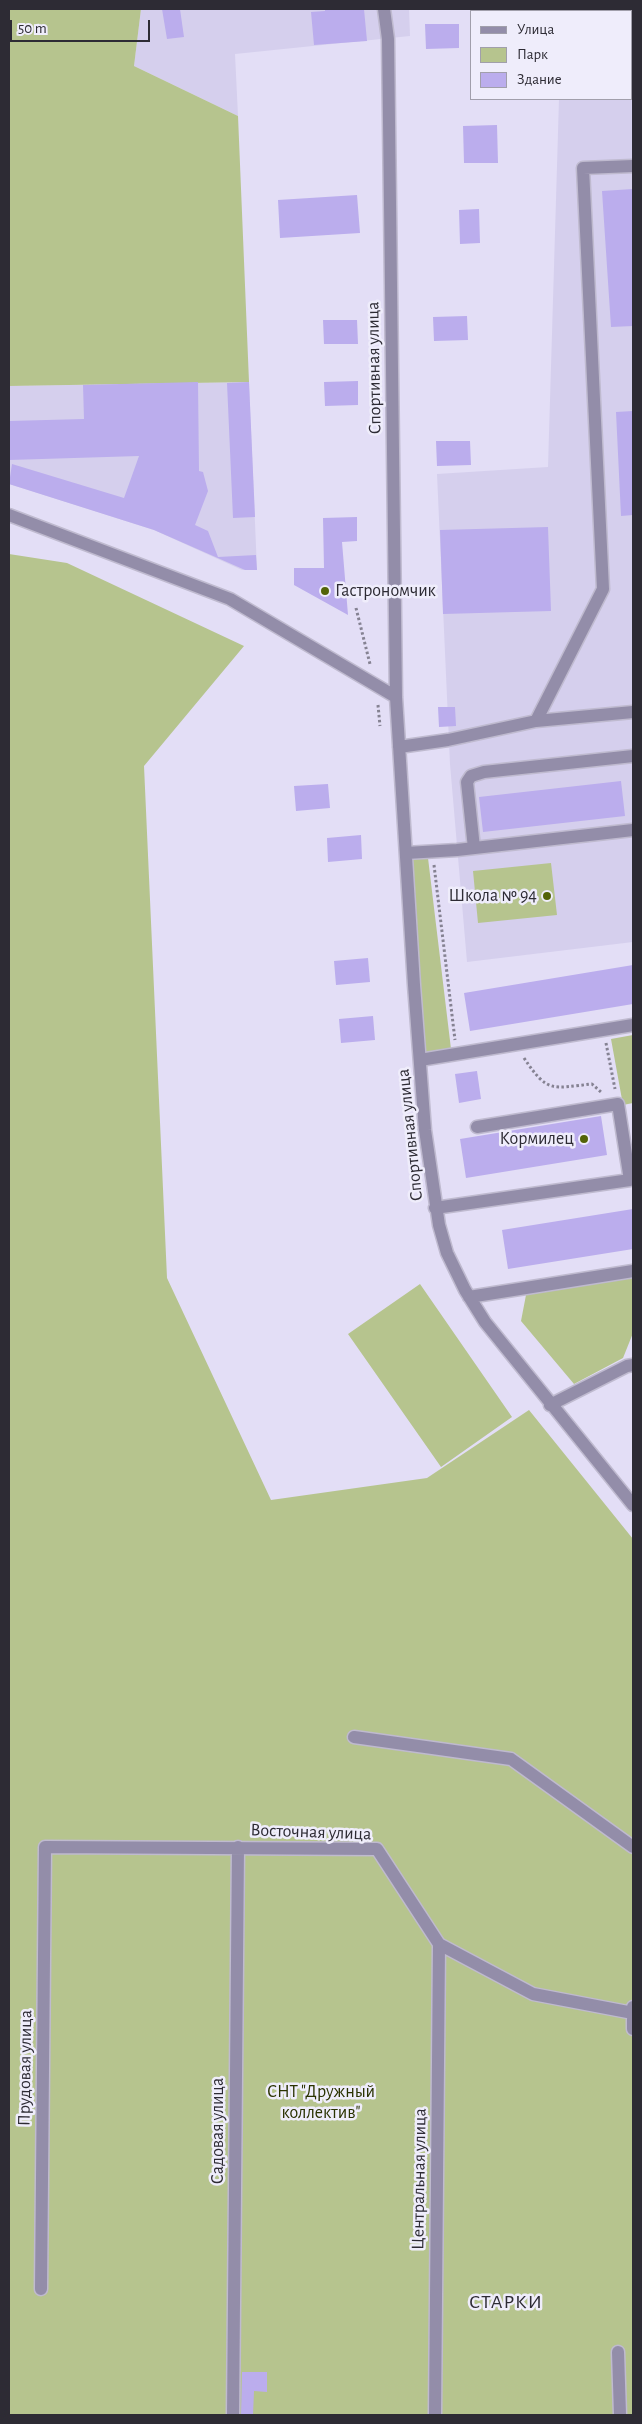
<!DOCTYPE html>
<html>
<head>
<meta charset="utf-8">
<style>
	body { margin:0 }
	#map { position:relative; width:642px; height:2424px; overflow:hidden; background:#e3def6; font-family:"Alegreya Sans",sans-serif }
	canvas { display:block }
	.frame { position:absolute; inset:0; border:10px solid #2d2b34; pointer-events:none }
	.legend { position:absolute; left:470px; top:10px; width:162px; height:90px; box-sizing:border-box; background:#efedfb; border:1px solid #a19fab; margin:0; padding:6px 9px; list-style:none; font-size:15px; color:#2d2b34 }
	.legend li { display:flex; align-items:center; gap:10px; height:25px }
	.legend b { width:25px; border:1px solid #a19fab }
	.scale { position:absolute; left:10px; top:20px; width:140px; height:22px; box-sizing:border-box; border:2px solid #2d2b34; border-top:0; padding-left:6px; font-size:15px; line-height:18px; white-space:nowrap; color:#2d2b34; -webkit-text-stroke:4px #efedfb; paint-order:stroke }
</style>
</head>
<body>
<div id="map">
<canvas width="642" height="2424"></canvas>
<div class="frame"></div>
<ul class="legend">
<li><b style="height:6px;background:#938da9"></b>Улица</li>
<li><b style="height:14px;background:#b6c48e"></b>Парк</li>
<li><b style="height:14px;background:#bbaded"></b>Здание</li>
</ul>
<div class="scale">50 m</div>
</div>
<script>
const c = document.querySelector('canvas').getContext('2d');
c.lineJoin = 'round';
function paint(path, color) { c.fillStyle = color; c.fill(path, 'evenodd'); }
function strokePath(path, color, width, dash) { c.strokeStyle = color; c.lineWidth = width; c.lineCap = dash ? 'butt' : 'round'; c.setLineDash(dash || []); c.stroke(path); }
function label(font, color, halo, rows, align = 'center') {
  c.font = font + ' "Alegreya Sans",sans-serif'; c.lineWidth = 5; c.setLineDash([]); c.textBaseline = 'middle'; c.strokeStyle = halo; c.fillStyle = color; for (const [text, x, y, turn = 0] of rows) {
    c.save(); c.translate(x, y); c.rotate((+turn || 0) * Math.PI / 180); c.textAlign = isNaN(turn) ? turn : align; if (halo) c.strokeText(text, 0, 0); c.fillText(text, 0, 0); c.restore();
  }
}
paint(new Path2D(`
	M141,9h268l1,27 -175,18 3,62 -104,-50z
	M631,69h2v873l-166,20 -17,-198 -13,-290 111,-7 11,-368h72z
	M249,382l8,188h-15l-88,-40 -145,-46v-98z`), '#d5cfed');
paint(new Path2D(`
	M9,9h132l-7,57 104,50 11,266 -240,4z
	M9,554l58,9 177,83 -100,120 23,512 104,222 156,-22 102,-68 104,129v876h-624z
	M428,858l23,191 -26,5 -14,-195z
	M551,863l6,52 -79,8 -5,-52z
	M633,1035v68l-10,2 -12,-66z
	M633,1277v56l-10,25 -49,26 -53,-63 5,-26z
	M420,1284l92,133 -71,50 -93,-133z`), '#b6c48e');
paint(new Path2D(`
	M162,9h18l4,28 -17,2z
	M325,9h39l3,32 -53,4 -3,-33 14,-1z
	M425,24h34v24l-33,1z
	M497,125l1,38h-34l-1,-37z
	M633,189v137l-22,1 -9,-136z
	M357,195l3,38 -80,5 -2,-38z
	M479,209l1,34 -20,1 -1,-34z
	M467,316l1,24 -34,1 -1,-24z
	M323,320h34l1,24h-34z
	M358,381v24l-33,1 -1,-24z
	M198,382l1,89 4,1 5,19 -13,34 13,6 10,26 38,-2 1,15h-12l-91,-40 -145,-46 3,-20 112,34 15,-42 -130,4v-39l75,-2 -1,-34z
	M249,382l6,135 -22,1 -6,-135z
	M633,411v104l-12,1 -5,-104z
	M436,441h34l1,24 -34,1z
	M357,517v24l-15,1 6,73 -54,-30v-17h30l-1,-50z
	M548,527l3,84 -108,3 -3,-84z
	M438,707h17l1,19 -17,1z
	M621,781l4,35 -142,16 -4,-35z
	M328,784l2,24 -34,3 -2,-25z
	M361,835l1,24 -34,3 -1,-24z
	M368,958l2,24 -34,3 -2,-24z
	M633,965v39l-163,27 -6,-38z
	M373,1016l2,24 -34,3 -2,-24z
	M477,1071l4,28 -22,4 -4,-29z
	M601,1116l6,39 -141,23 -6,-39z
	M633,1209v40l-125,20 -6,-39z
	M242,2372h25v20l-13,-1 -1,24h-12z`), '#bbaded');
const minor = new Path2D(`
	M384,9l4,30 8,658 18,288 11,145 14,95 8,28 18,37 20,32 148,183
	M9,515l221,84 166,98
	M536,721l67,-132 -20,-421 50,-2
	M399,747l49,-7 88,-19 97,-9
	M474,848l-7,-66 4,-6 13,-4 149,-16
	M406,853l51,-3 176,-20
	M420,1060l213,-35
	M435,1208l195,-28 -12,-76 -141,23
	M469,1297l164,-26
	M550,1405l77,-39 6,-1
	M354,1737l157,22 122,88
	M633,2007v22
	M41,2289l4,-442 332,2 62,95 94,50 100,19
	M618,2352l2,63
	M233,2415l5,-568
	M435,2415l4,-471`);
strokePath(minor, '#bfbacf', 15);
strokePath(new Path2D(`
	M356,608l14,56
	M378,705l2,21
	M434,865l21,175
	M606,1043l9,46
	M524,1058c24,36 28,30 68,26l9,8`), '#858292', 3, [2.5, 2.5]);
strokePath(minor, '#938da9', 12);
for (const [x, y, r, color] of [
	[325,591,5,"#536308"],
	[547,896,5,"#536308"],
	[584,1139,5,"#536308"]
]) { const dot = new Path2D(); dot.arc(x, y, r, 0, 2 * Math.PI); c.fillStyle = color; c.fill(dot); strokePath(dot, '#efedfb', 2); }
label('18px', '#2d2b34', '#efedfb', [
	["Спортивная улица",374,368,-91],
	["Спортивная улица",410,1135,-96],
	["Восточная улица",311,1832,2],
	["Прудовая улица",25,2068,-89],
	["Садовая улица",218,2131,-90],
	["Центральная улица",419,2179,-89]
]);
label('18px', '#2d2b34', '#efedfb', [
	["Гастрономчик",335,591,"left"],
	["Школа № 94",537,896],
	["Кормилец",574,1139]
], 'right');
label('18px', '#293200', '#efedfb', [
	["СНТ \"Дружный",321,2092],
	["коллектив\"",321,2113]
]);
c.letterSpacing = '1px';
label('20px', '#2d2b34', '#efedfb', [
	["СТАРКИ",506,2302]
]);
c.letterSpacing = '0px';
</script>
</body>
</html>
